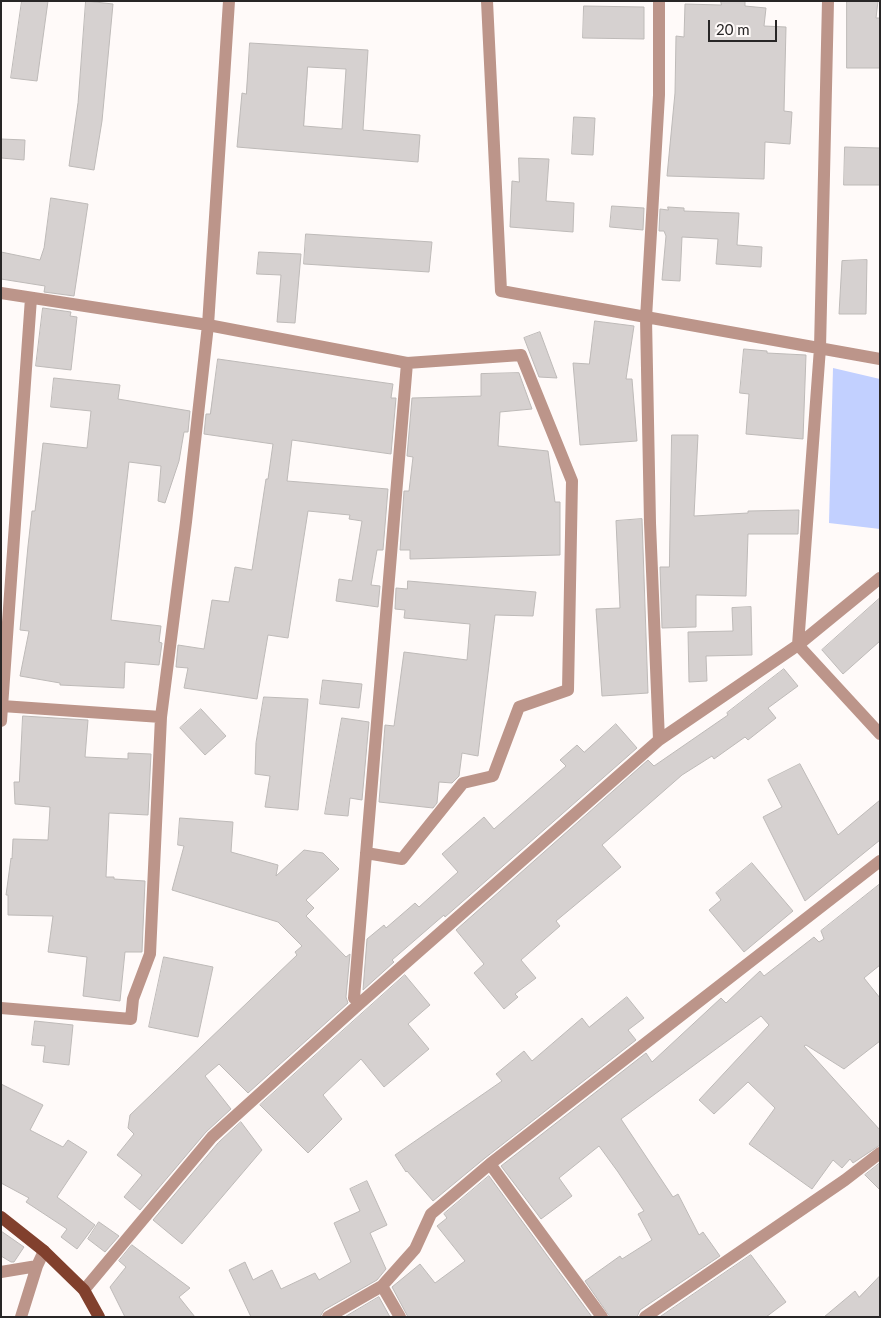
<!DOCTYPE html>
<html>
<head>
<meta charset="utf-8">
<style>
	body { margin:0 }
	#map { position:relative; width:881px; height:1318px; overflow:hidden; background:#fffaf9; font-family:Lato,sans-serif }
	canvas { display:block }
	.frame { position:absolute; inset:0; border:2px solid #282626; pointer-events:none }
	.scale { position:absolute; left:708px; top:20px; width:69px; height:22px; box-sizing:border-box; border:2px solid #282626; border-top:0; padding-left:6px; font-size:15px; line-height:18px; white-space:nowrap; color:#282626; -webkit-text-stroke:4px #fffaf9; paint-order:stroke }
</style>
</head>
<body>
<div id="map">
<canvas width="881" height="1318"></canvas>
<div class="frame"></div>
<div class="scale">20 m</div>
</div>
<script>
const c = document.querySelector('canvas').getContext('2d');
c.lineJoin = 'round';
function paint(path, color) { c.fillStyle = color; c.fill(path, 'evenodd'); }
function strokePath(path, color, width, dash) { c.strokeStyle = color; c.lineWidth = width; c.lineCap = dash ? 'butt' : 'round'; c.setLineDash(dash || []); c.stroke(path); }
paint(new Path2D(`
	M833,368l47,11v150l-51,-6z`), '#c2d0ff');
const building = new Path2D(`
	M22,1h26l-11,80 -26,-3z
	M86,1l27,3 -11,117 -8,49 -25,-4 9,-63z
	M721,1h24v5l21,2 -2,18 22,1 -2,84 8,1 -2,32 -25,-2 -1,37 -97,-3 8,-83 1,-57 8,1 1,-33 36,1z
	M847,1h31l-2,17h4v50h-33z
	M584,6l60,1v32l-61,-1z
	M250,43l118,7 -5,80 57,5 -2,27 -181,-15 5,-54 4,1zM308,67l38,2 -4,60 -38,-3z
	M574,117l21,1 -2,37 -21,-1z
	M1,139l24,1 -1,20 -23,-2z
	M845,147l35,1v37h-36z
	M519,158l30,1 -3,42 28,2 -1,29 -63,-5 2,-46 7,1z
	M51,198l37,6 -14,92 -30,-4 1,-6 -44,-7v-27l39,8 4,-12z
	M612,206l32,2 -1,22 -33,-3z
	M668,207l16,1v3l55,2 -2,32 25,2 -1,20 -45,-3 2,-25 -36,-2 -2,44 -18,-1 4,-44 -2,-5h-5l1,-22 8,1z
	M306,234l126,8 -3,30 -125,-8z
	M259,252l42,2 -6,69 -18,-1 4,-47 -24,-1z
	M867,260l-1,54h-27l3,-53z
	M43,308l28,4 -1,4 7,1 -6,53 -35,-4z
	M595,321l39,5 -8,53h6l5,62 -57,4 -7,-82 16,1z
	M540,332l17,46 -18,-1 -15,-39z
	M744,349l23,2v2l39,2 -3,84 -57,-5 3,-40 -9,-1z
	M218,359l175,25 -2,14h5l-5,56 -99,-14 -5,41 101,8 -5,61h-6l-6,35 9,1 -2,21 -42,-6 3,-22 13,2 10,-60 -13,-2 1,-4 -42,-4 -20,127 -20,-3 -11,64 -73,-11 4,-20 -12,-1 2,-22 26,4 8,-49 17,2 6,-35 17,3 14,-91h2l5,-35 -69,-10 2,-20h4z
	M519,373l13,36 -32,3 -2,34 50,5 7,51h5v53l-150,4v-9h-10l4,-59h5l4,-34 -6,-1 5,-58 69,-2v-22z
	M54,378l66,7 -2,14 72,12 -2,21h-4l-5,29 -14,42 -7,-2 3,-35 -32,-4 -18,158 50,6 -2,16 3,1 -3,22 -34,-3 -1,26 -64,-3v-2l-40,-7 9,-45 -9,-1 8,-84 4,-35h3l8,-68 44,5 4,-37 -40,-4z
	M672,435h26l-4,81 54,-3v-2l51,-1 -1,24h-50l-2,62 -50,-1v32l-34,1 -2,-61h9z
	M642,519l6,174 -46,3 -6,-87 24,-1 -4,-87z
	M408,581l128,11 -3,24 -38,-1 -17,141 -16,-3 -3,23 -7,7 -13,-1 -2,21 -4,5 -54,-6 6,-77 9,1 10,-74 63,8 3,-36 -66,-6 1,-8 -10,-1 1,-21 11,1z
	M880,598v43l-37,33 -21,-24z
	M751,607l1,48 -46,1 1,25 -18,1 -1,-50 45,-1 -1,-23z
	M784,669l14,17 -30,22 8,10 -28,22 -3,-3 -31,22 -2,-3 -30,19 -80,70 19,22 -65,54 4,5 -39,34 15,18 -21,16 3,3 -14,12 -30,-36 10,-9 -28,-34 192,-170 6,6 74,-51 -1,-2z
	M323,680l39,4 -3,24 -39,-4z
	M264,697l44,2 -10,111 -33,-3 5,-31 -15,-2 1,-31z
	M201,709l25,27 -21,19 -25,-27z
	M23,716l65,4 -3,37 43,2v-6l23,1 -3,61 -39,-2 -3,64h8v2l31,2 -3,71h-17l-5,49 -37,-5 4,-39 -39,-5 5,-36 -45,-1v-20h-2l5,-37 1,1 1,-20 35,1 2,-33 -35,-3 -1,-22h5z
	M342,718l27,4 -7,78 -12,-2 -2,18 -23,-2z
	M616,724l21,24 -192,169 -1,-2 -52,45 2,2 -31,28 4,-51 17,-14 2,3 29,-25 4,4 39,-35 -16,-18 42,-37 10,12 72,-63 -6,-6 17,-15 7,7z
	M800,764l38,71 42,-35v40l-75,61 -42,-84 19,-10 -14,-27z
	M180,818l53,4 -2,30 47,13 -2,11 28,-26 19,3 16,16 -33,31 8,8 -8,8 40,41 4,-3 -4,43 2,6 -100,90 -29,-29 -14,12 26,33 -25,23 -66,78 -16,-13 18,-22 -25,-20 17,-21 -6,-6 2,-13 167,-160 -2,-3 7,-6 -24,-24 -106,-32 12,-44 -6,-1z
	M752,863l41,48 -49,41 -35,-42 12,-10 -5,-7z
	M880,884v81l-16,13 16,20v43l-36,28 -38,-24 -2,1 76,84v15l-27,18 -3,-4 -8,9 -9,-8 -21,29 -63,-45 26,-36 -27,-26 -34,32 -15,-14 70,-75 -8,-9 -140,103 52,78 5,-3 21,41 4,-3 17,24 -80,54 -3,7h-27l-25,-36 35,-25 2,3 30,-19 -14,-26 6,-3 -26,-39 -19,-26 -40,32 13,18 -31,23 -40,-53 145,-113 6,9 69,-64 5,5 34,-32 4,5 50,-39 5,5 5,-3 -3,-8z
	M164,957l49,10 -15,70 -49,-10z
	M405,975l25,30 -22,19 21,25 -45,38 -23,-28 -38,36 19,24 -34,34 -48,-48z
	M627,997l17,21 -16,12 8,10 -151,118 -52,43 -26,-30 -1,1 -11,-17 107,-74 -6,-7 28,-23 8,10 50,-43 7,9z
	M35,1021l38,4 -4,40 -26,-3 2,-16 -13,-1z
	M1,1084l42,21 -13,25 33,17 5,-7 19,12 -30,45 38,28 -18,24 -16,-12 6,-8 -41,-27 3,-4 -28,-15z
	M241,1122l21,28 -80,94 -29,-24 65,-77z
	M880,1163v27l-15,-15z
	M489,1176l103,141h-184l-16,-30 28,-23 15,19 30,-22 -28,-35 10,-8 -3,-4z
	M367,1181l20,44 -17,8 16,36 -9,11 -53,30 -4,7h-69l-22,-47 16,-8 8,18 19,-10 9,19 34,-16 4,7 32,-18 -17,-39 26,-12 -10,-22z
	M99,1222l20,14 -14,16 -17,-13z
	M1,1231l23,16 -10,15h-3l-10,-6z
	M132,1245l58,43 -11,9 16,20h-70l-15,-30 16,-20 -7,-6z
	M751,1255l35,47 -20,15h-106z
	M880,1276v41h-56l31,-26 4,6z
	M379,1297l11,20h-45z`);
paint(building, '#d6d1d0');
strokePath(building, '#bebab8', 1);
strokePath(new Path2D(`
	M487,1l14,290 379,68
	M659,1v94l-13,223 4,205 9,217
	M828,1l-8,347 -22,297 82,89
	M1,293l207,32 199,38 114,-8 51,126 -4,209 -49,17 -26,69 -30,7 -61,76 -36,-6
	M2,706l159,11
	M1,721l30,-423
	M354,998l53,-635
	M1,1008l130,11 2,-20 17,-45 11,-237 25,-195 22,-197 21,-324
	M490,1164l112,153
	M1,1272l36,-6
	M382,1286l18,31
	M84,1290l128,-153 146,-132 301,-265 139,-95 82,-67
	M21,1317l16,-51 7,-15
	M328,1317l54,-31 33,-37 16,-35 59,-50 390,-303
	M645,1317l200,-137 35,-27`), '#bc958a', 12);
strokePath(new Path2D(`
	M1,1217l43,34 40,39 15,27`), '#81402d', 12);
</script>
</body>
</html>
